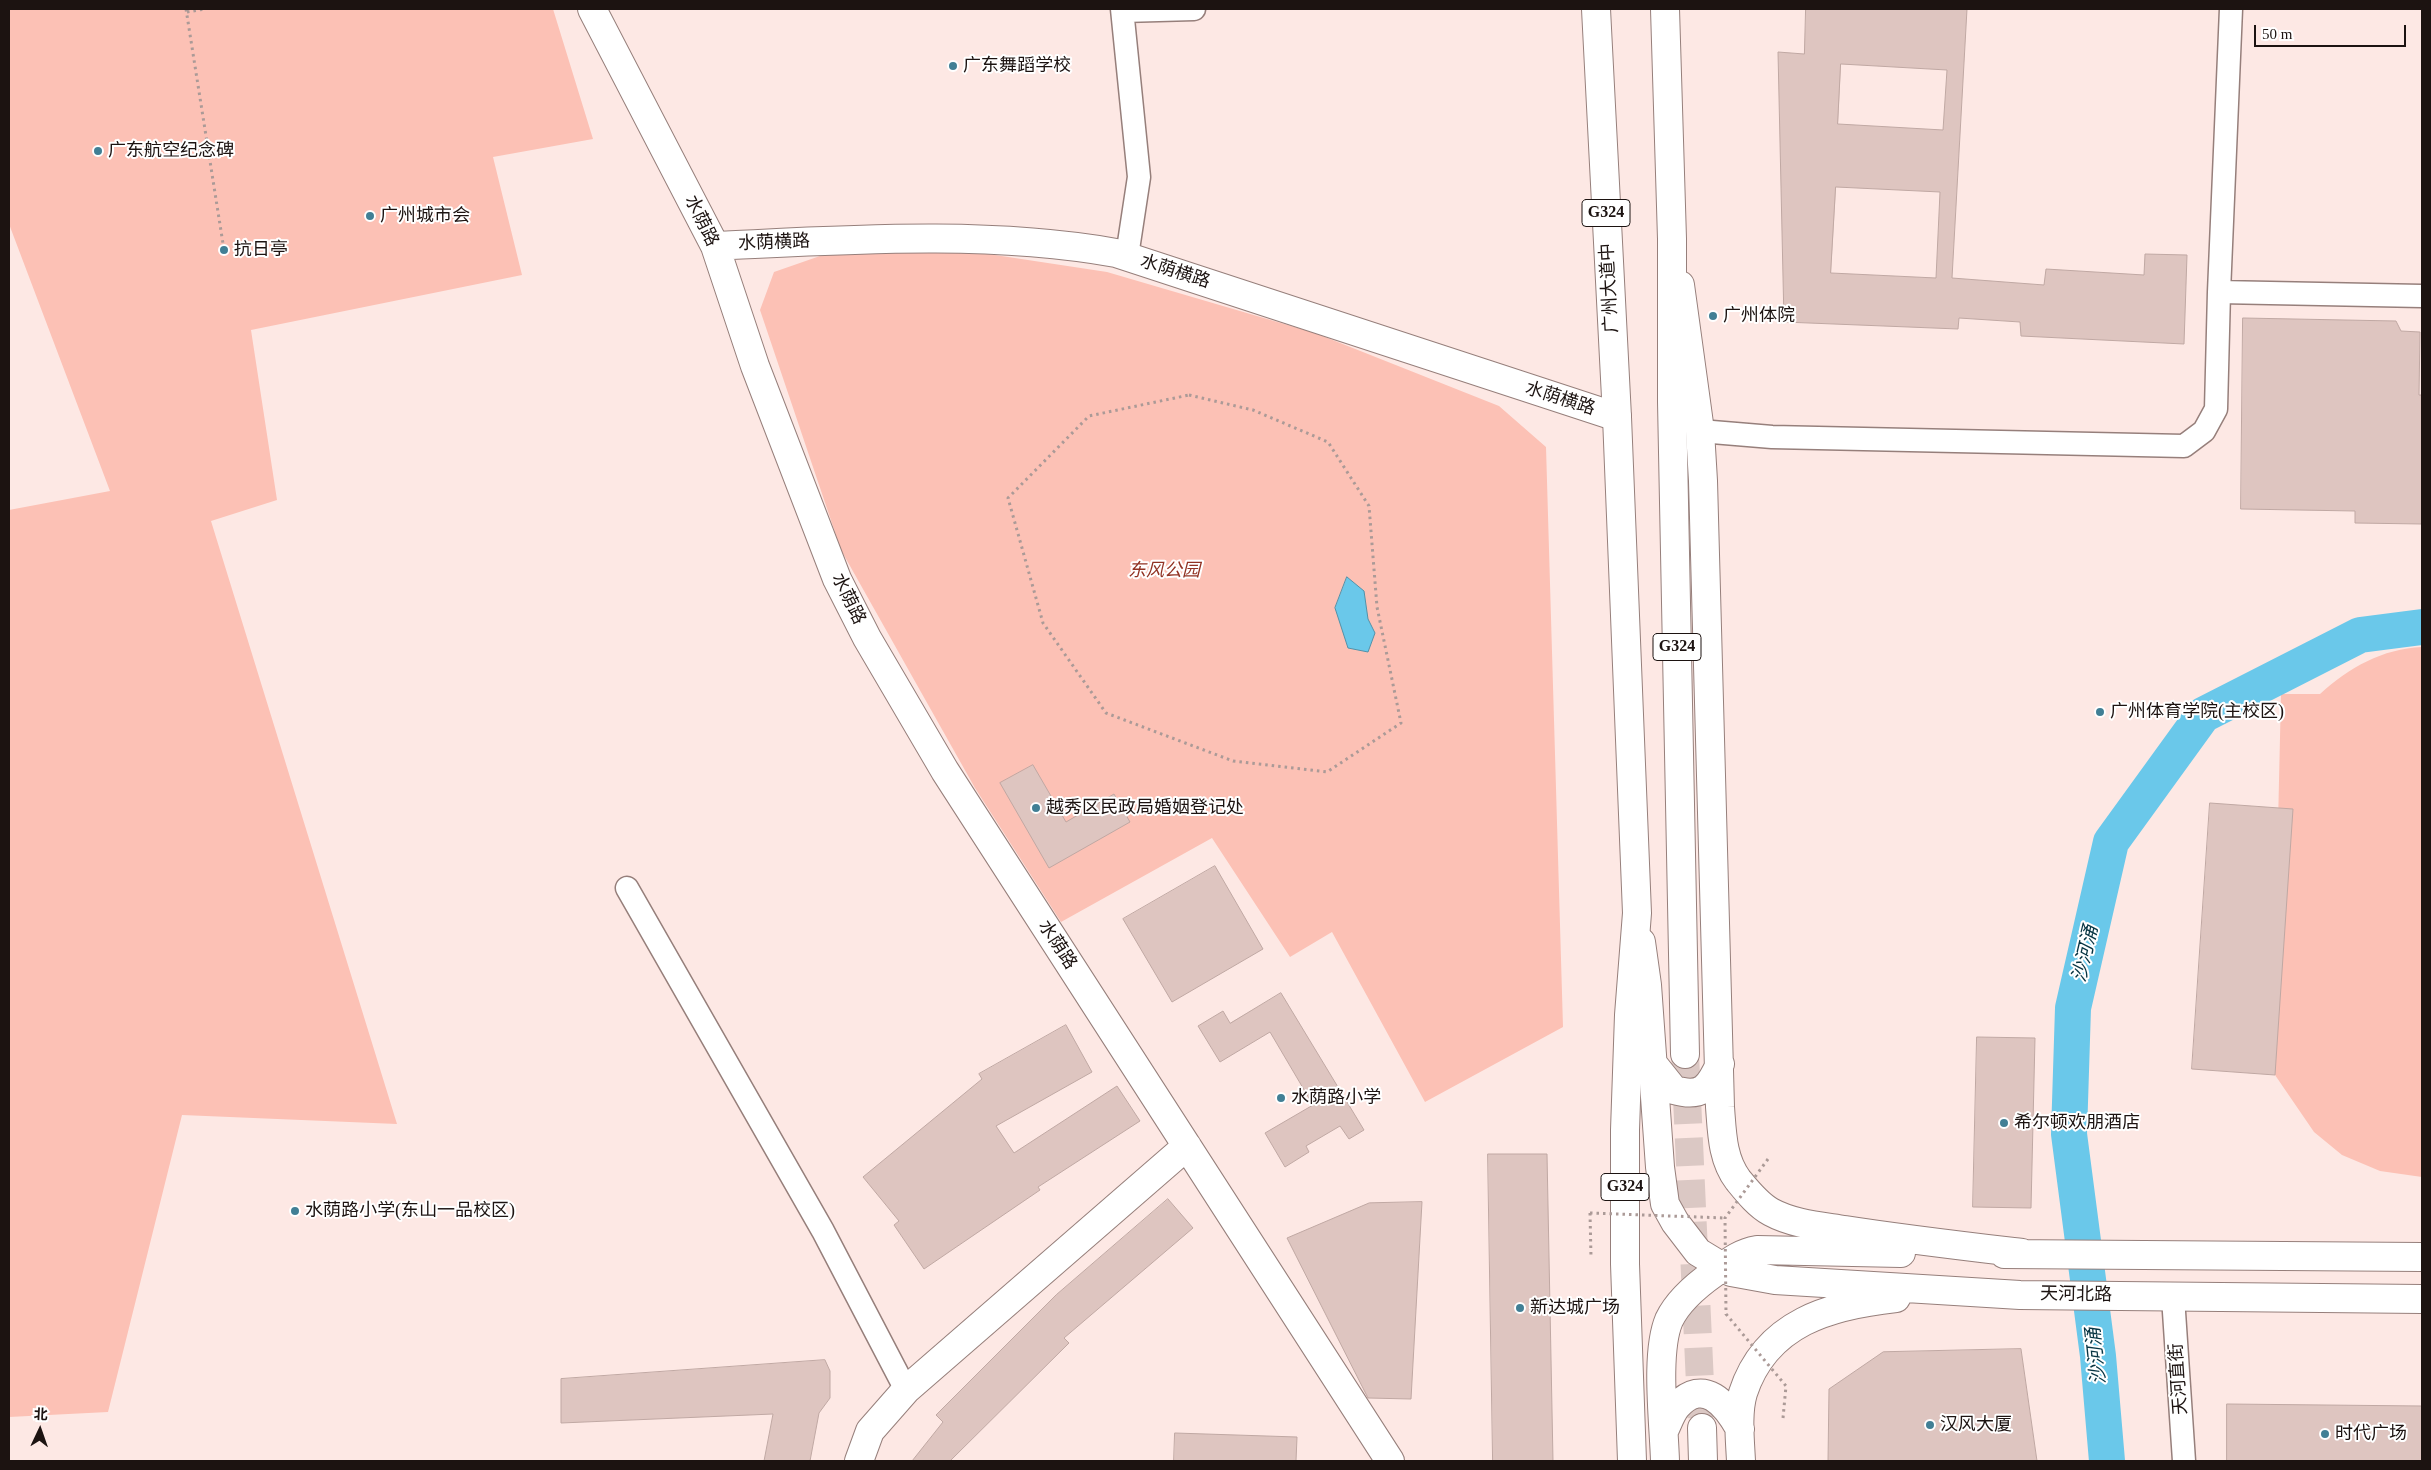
<!DOCTYPE html>
<html>
<head>
<meta charset="utf-8">
<style>
	body { margin:0 }
	#map { position:relative; width:2431px; height:1470px; overflow:hidden; background:#fde8e4; font-family:"Times New Roman","Noto Sans SC",serif }
	canvas { display:block }
	.frame { position:absolute; inset:0; border:10px solid #1c1311; pointer-events:none }
	.north { position:absolute; left:15px; top:1405px; width:50px; height:50px; -webkit-text-stroke:4px #fff; paint-order:stroke; rotate:3deg; font-size:14px; font-weight:700; line-height:20px; text-align:center; color:#1c1311 }
	.north::after { content:''; display:block; margin:auto; width:18px; height:22px; background:#1c1311; clip-path:polygon(50% 0,100% 100%,50% 72%,0 100%) }
	.scale { position:absolute; left:2254px; top:25px; width:152px; height:22px; box-sizing:border-box; border:2px solid #1c1311; border-top:0; padding-left:6px; font-size:15px; line-height:18px; white-space:nowrap; color:#1c1311; -webkit-text-stroke:4px #fff; paint-order:stroke }
</style>
</head>
<body>
<div id="map">
<canvas width="2431" height="1470"></canvas>
<div class="frame"></div>
<div class="north">北</div>
<div class="scale">50 m</div>
</div>
<script>
const c = document.querySelector('canvas').getContext('2d');
c.lineJoin = 'round';
function paint(path, color) { c.fillStyle = color; c.fill(path, 'evenodd'); }
function strokePath(path, color, width, dash) { c.strokeStyle = color; c.lineWidth = width; c.lineCap = dash ? 'butt' : 'round'; c.setLineDash(dash || []); c.stroke(path); }
function label(font, color, halo, rows, align = 'center') {
  c.font = font + ' "Times New Roman","Noto Sans SC",serif'; c.lineWidth = 4; c.setLineDash([]); c.textBaseline = 'middle'; c.strokeStyle = halo; c.fillStyle = color; for (const [text, x, y, turn = 0] of rows) {
    c.save(); c.translate(x, y); c.rotate((+turn || 0) * Math.PI / 180); c.textAlign = isNaN(turn) ? turn : align; if (halo) c.strokeText(text, 0, 0); c.fillText(text, 0, 0); c.restore();
  }
}
paint(new Path2D(`
	M9,9h544l40,130 -100,18 29,118 -271,55 26,170 -66,21 186,603 -215,-9 -74,297 -99,5v-907l101,-19 -101,-267z
	M843,248l119,2 145,22 208,61 184,73 47,41 17,580 -138,75 -93,-170 -42,25 -78,-119 -151,84 -86,-134 -134,-238 -81,-240 14,-38z
	M2422,647v530l-42,-6 -38,-16 -28,-23 -39,-57 -2,-33 8,-348h39c30,-27 62,-45 102,-47z`), '#fcc1b5');
const water = new Path2D(`
	M1347,577l17,14 4,28 7,14 -7,19 -20,-4 -13,-40z`);
paint(water, '#6ac8ea');
strokePath(water, '#5392a9', 1);
strokePath(new Path2D(`
	M2107,1461l-9,-105 -29,-222 4,-126 38,-166 92,-127 157,-80 62,-8`), '#6ac8ea', 36);
const building = new Path2D(`
	M1806,9h161l-15,269 92,7 2,-16 98,6 1,-21 42,1 -3,89 -163,-8 -1,-14 -61,-4 -1,11 -174,-7 -6,-270 26,2zM1841,64l106,6 -4,60 -105,-6zM1836,187l104,5 -4,86 -105,-5z
	M2243,318l153,3 5,10 19,1 -1,63h3v129l-67,-1v-12l-114,-2z
	M1033,765l33,57 48,-28 16,28 -81,46 -49,-85z
	M2210,803l83,6 -18,266 -83,-6z
	M1215,866l48,83 -91,53 -49,-83z
	M1281,993l83,137 -15,9 -9,-13 -34,20 3,6 -24,15 -20,-34 48,-28 -43,-73 -50,30 -22,-36 25,-15 7,12z
	M1066,1025l26,47 -96,54 18,27 103,-67 23,35 -102,66 2,3 -116,79 -30,-44 5,-4 -36,-44 119,-98 -3,-5z
	M1977,1037l58,1 -4,170 -58,-1z
	M1488,1154h59l6,307h-60z
	M1168,1199l25,29 -129,110 5,5 -119,118h-38l31,-39 -7,-7 120,-120z
	M1422,1202l-11,197 -43,-1 -81,-160 82,-35z
	M2021,1349l16,112h-209l1,-72 54,-37z
	M825,1360l5,11v27l-11,15 -9,48h-46l9,-47 -212,9v-44z
	M2227,1404l195,2v55h-195z
	M1175,1433l122,4 -1,24h-122z`);
paint(building, '#dec5c0');
strokePath(building, '#c0a8a3', 1);
strokePath(new Path2D(`
	M1685,1054l17,374`), '#dbc8c4', 28, [28, 14]);
const minor = new Path2D(`
	M1122,9l17,168 -12,79
	M1123,11l71,-2
	M2219,292l12,-283
	M1700,431l72,6 412,9 20,-15 12,-22 3,-117 203,4
	M627,888l196,343 83,159
	M2173,1297l11,164`);
const tertiary = new Path2D(`
	M592,9l123,237 40,120 82,213 30,59 78,133 445,690
	M715,246c131,-6 271,-16 401,7l501,164
	M859,1461l11,-30 36,-41 281,-244`);
const primary = new Path2D(`
	M1680,285l20,146 3,50 17,626c2,25 2,52 18,73 9,11 20,25 33,32 22,12 49,14 74,18 58,9 118,16 177,23
	M1641,942l6,43 13,182 5,37 10,18 23,30 33,20 44,8 245,15 402,4
	M1654,1065l20,25c28,8 35,-2 46,-26
	M2004,1254l418,3
	M1664,1431c4,-8 7,-18 13,-25 27,-29 49,-2 63,23
	M1665,1461c-1,-37 -10,-108 4,-141 9,-19 28,-35 45,-47 14,-10 25,-20 43,-23l144,3
	M1741,1461c-1,-21 -4,-48 2,-68 23,-71 88,-88 153,-95`);
const trunk = new Path2D(`
	M1596,9l21,408 20,496 -8,102 -4,115v134l7,197
	M1665,9l7,230v163l13,652
	M1702,1428l1,33`);
strokePath(minor, '#967f7b', 25);
strokePath(tertiary, '#967f7b', 30);
strokePath(primary, '#967f7b', 30);
strokePath(trunk, '#967f7b', 30);
strokePath(new Path2D(`
	M186,9l38,241
	M187,12l18,-3
	M1189,395l64,15 75,32 41,64 8,101 24,116 -74,49 -94,-11 -127,-48 -63,-90 -35,-125 81,-82z
	M1590,1213l1,44
	M1783,1418l3,-32`), '#ab9a97', 3, [2.5, 4]);
strokePath(minor, '#fff', 22);
strokePath(tertiary, '#fff', 28);
strokePath(primary, '#fff', 28);
strokePath(trunk, '#fff', 28);
strokePath(new Path2D(`
	M1768,1159l-43,59 1,96 60,72
	M1590,1213l135,5`), '#ab9a97', 3, [2.5, 4]);
for (const [x, y, r, color] of [
	[953,66,5,"#417f95"],
	[98,151,5,"#417f95"],
	[370,216,5,"#417f95"],
	[224,250,5,"#417f95"],
	[1713,316,5,"#417f95"],
	[2100,712,5,"#417f95"],
	[1036,808,5,"#417f95"],
	[1281,1098,5,"#417f95"],
	[2004,1123,5,"#417f95"],
	[295,1211,5,"#417f95"],
	[1520,1308,5,"#417f95"],
	[1930,1425,5,"#417f95"],
	[2325,1434,5,"#417f95"]
]) { const dot = new Path2D(); dot.arc(x, y, r, 0, 2 * Math.PI); c.fillStyle = color; c.fill(dot); strokePath(dot, '#fff', 2); }
for (const [x, y, w] of [
	[1606,213,48],
	[1677,647,48],
	[1625,1187,48]
]) { const box = new Path2D(); box.roundRect(x - w / 2, y - 13.5, w, 27, 4); c.fillStyle = '#fff'; c.fill(box); strokePath(box, '#1c1311', 1); }
label('bold 16px', '#1c1311', null, [
	["G324",1606,213],
	["G324",1677,647],
	["G324",1625,1187]
]);
label('18px', '#1c1311', '#fff', [
	["广东舞蹈学校",963,66],
	["广东航空纪念碑",108,151],
	["广州城市会",380,216],
	["抗日亭",234,250],
	["广州体院",1723,316],
	["广州体育学院(主校区)",2110,712],
	["越秀区民政局婚姻登记处",1046,808],
	["水荫路小学",1291,1098],
	["希尔顿欢朋酒店",2014,1123],
	["水荫路小学(东山一品校区)",305,1211],
	["新达城广场",1530,1308],
	["汉风大厦",1940,1425],
	["时代广场",2335,1434]
], 'left');
label('18px', '#1c1311', '#fff', [
	["水荫路",701,221,64],
	["水荫横路",774,243,-2],
	["水荫横路",1175,272,18],
	["广州大道中",1610,288,-93],
	["水荫横路",1560,399,18],
	["水荫路",848,599,64],
	["水荫路",1057,945,57],
	["天河北路",2076,1295,1],
	["天河直街",2179,1379,-94]
]);
label('italic 18px', '#913223', '#fff', [
	["东风公园",1164,571]
]);
label('italic 19px', '#073442', '#fff', [
	["沙河涌",2086,954,-77],
	["沙河涌",2097,1356,-96]
]);
</script>
</body>
</html>
